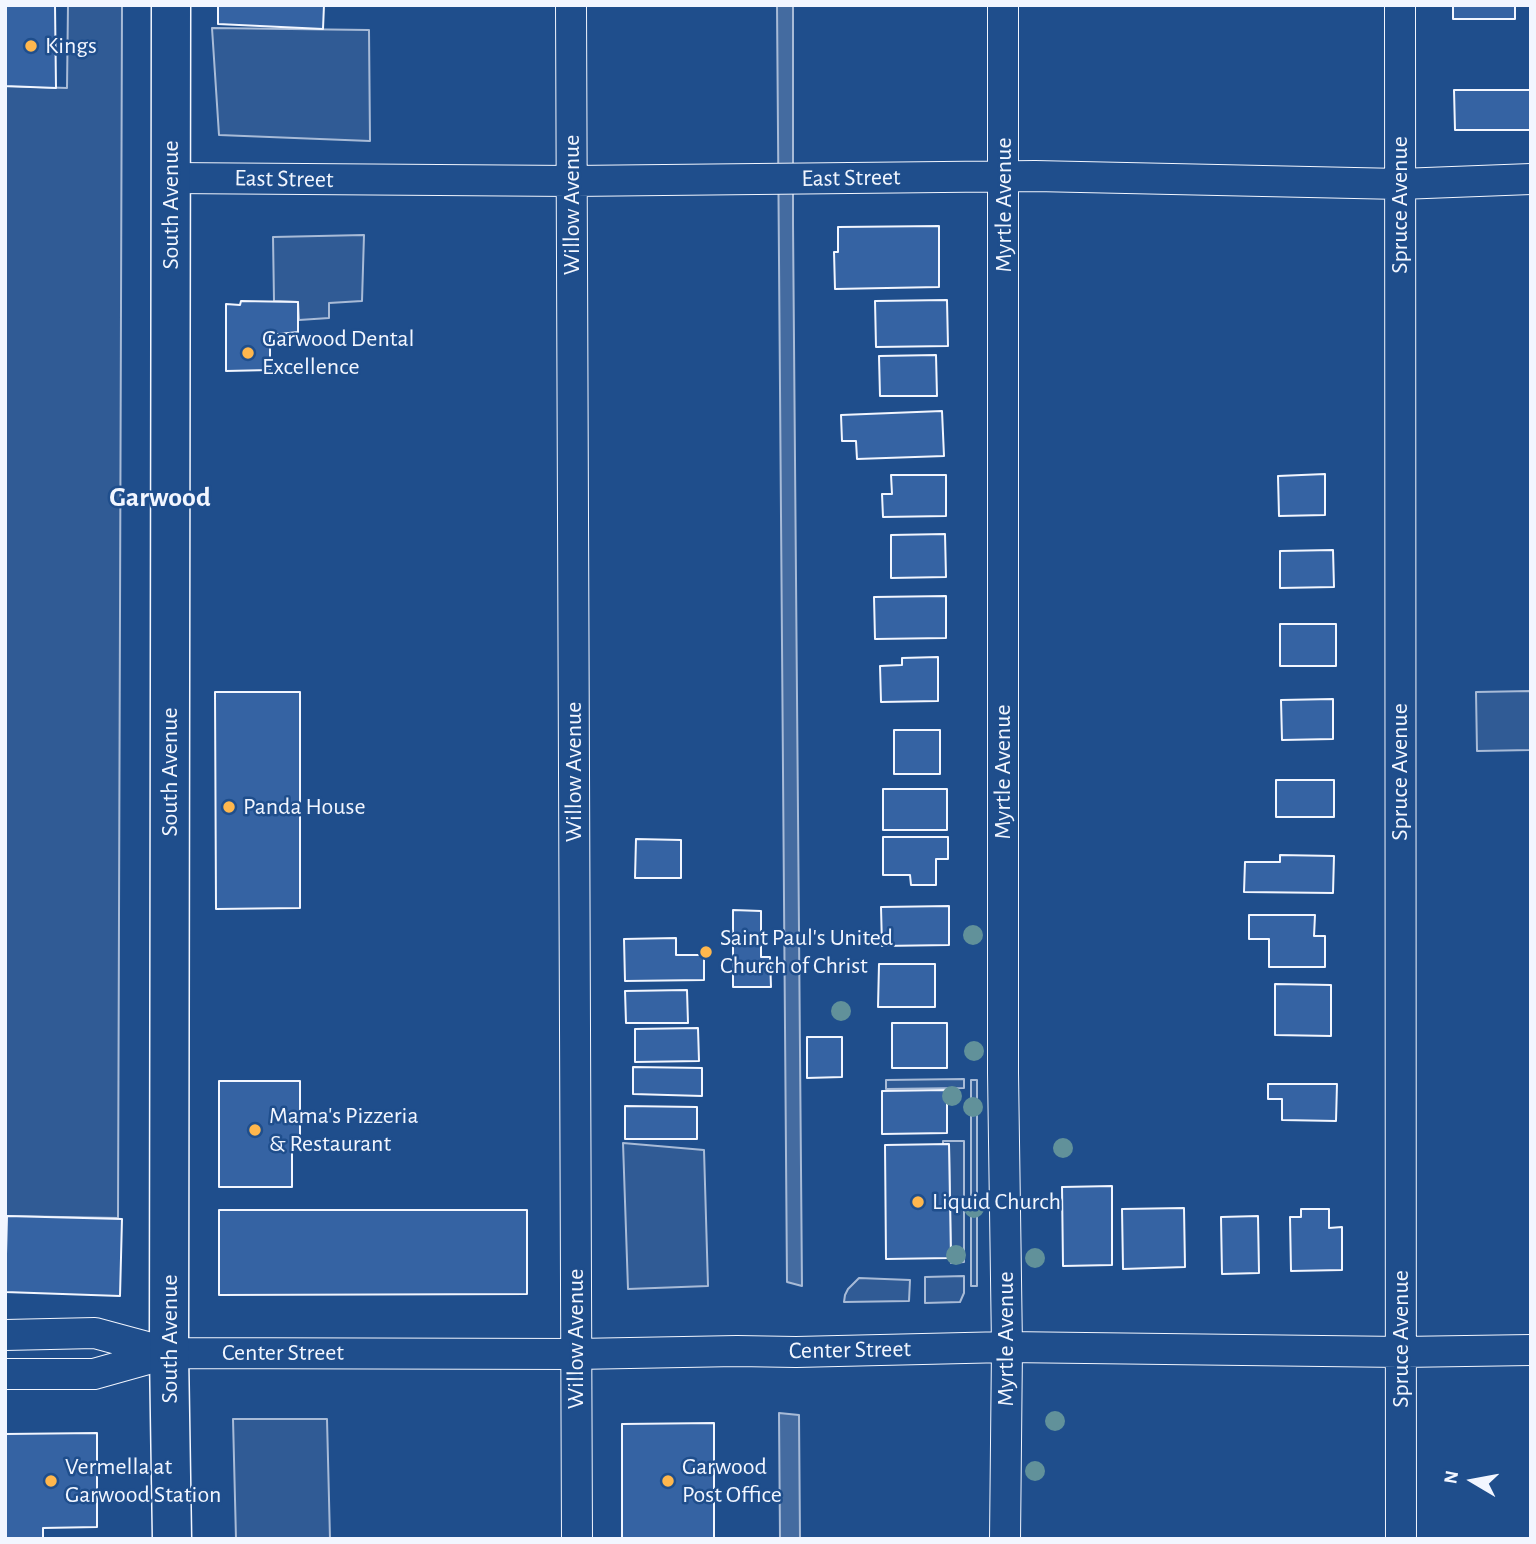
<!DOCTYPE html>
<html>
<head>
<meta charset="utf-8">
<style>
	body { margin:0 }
	#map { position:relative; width:1536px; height:1544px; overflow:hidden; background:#1f4e8c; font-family:"Alegreya Sans",sans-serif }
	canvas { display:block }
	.frame { position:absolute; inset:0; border:7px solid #f2f6ff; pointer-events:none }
	.north { position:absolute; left:1438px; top:1446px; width:70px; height:70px; -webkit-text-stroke:5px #1f4e8c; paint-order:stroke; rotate:280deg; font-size:19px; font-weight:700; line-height:28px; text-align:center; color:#f2f6ff }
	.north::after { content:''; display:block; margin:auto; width:24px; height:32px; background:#f2f6ff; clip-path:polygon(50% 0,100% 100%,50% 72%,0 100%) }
</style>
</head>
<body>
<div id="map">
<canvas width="1536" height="1544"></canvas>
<div class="frame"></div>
<div class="north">N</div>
</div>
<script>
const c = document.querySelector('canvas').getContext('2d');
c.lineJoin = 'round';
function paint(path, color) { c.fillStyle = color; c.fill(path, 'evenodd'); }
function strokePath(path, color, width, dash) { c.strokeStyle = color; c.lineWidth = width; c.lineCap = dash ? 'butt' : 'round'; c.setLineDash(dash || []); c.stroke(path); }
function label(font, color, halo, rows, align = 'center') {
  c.font = font + ' "Alegreya Sans",sans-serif'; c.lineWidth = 5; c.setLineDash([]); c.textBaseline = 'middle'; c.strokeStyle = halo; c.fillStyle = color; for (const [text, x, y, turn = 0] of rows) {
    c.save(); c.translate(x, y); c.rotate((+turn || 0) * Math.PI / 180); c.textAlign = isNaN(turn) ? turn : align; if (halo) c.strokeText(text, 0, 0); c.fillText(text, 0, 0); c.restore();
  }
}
const built = new Path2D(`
	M68,5h54l-4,1213 -113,-2v-1130l62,2z
	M212,28l157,2 1,111 -151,-6z
	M364,235l-2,66 -33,2v15l-30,2 -1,-18 -24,-1 -1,-64z
	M1531,691v59l-54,1 -1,-59z
	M964,1079v9l-78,1v-9z
	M971,1080h6v206h-6z
	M943,1141h21v121l-13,1 -2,-118 -6,-1z
	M623,1143l81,7 4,136 -80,3z
	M964,1276v17l-4,9 -35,1v-26z
	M859,1278l51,2 -1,21 -65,1 1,-7 3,-6z
	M233,1419h94l3,120h-94z`);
paint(built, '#305b95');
strokePath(built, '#a8bbd7', 2);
const water = new Path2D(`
	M777,5h16v219l9,1062 -15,-4z
	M779,1413l20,2 1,124h-20z`);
paint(water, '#446ba0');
strokePath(water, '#a8bbd7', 2);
const building = new Path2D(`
	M5,5h50l1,83 -51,-2z
	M218,5h106l-1,24 -105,-5z
	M1453,5h62v14h-62z
	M1454,90h77v40h-76z
	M939,226v61l-104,2 -1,-37h4v-25z
	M947,300l1,46 -72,1 -1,-46z
	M241,301l57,1v30l-28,3v35l-44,1v-67l14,1z
	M936,355l1,41h-57l-1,-40z
	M942,411l2,45 -87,3 -1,-18h-14l-1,-26z
	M1325,474v41l-46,1 -1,-40z
	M891,475h55v41l-63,1 -1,-23h10z
	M945,534l1,43 -55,1v-43z
	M1333,550l1,37 -54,1v-37z
	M946,596v42l-71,1 -1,-42z
	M1280,624h56v42h-56z
	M938,657v44l-57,1 -1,-36 22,-1v-7z
	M215,692h85v216l-84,1z
	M1333,699v40l-51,1 -1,-40z
	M894,730h46v44h-46z
	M1276,780h58v37h-58z
	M883,789h64v41h-64z
	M883,837h65v22h-12v26h-25l-1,-10h-27z
	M636,839l45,1v38h-46z
	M1280,855l54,1 -1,37 -89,-1 1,-30h35z
	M949,906v39l-67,1 -1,-39z
	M733,910l28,1v46h9l1,30h-38z
	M1249,915h66l-1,21h11v31h-56v-28h-20z
	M676,938v17h28v25l-79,1 -1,-42z
	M879,964h56v43h-57z
	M1275,984l56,1v51l-56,-1z
	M687,990l1,33h-62l-1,-32z
	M892,1023h55v45h-55z
	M698,1028l1,33 -64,1v-33z
	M807,1037h35v40l-35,1z
	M633,1067l69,1v28l-69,-2z
	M219,1081h81v62h-8v44h-73z
	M1268,1084h69l-1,37 -54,-1v-21h-14z
	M947,1090v43l-65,1v-43z
	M625,1106l72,1v32h-72z
	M949,1144l2,114 -65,1 -1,-114z
	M1112,1186v79l-49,1 -1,-79z
	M1184,1208l1,59 -62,2 -1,-60z
	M1301,1209h28v19l13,-1v43l-51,1 -1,-54h11z
	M219,1210h308v84l-308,1z
	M7,1216l115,3 -2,77 -115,-4z
	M1258,1216l1,57 -37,1 -1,-57z
	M714,1423v116h-92v-115z
	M97,1433v94l-54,1v11h-38v-105z`);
paint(building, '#3563a3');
strokePath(building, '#f2f6ff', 2);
const minor = new Path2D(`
	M571,5l6,1534
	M1003,5v1068l4,274 -2,192
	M1400,5l1,1534
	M171,178l401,3 463,-5 365,8 131,-5
	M5,1335l90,-2 74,20 407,1 161,-3 59,1 211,-5 394,5 130,-2
	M5,1374h89l75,-21`);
const secondary = new Path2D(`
	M171,5l-2,1348 3,186`);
strokePath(minor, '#f2f6ff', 32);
strokePath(secondary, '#f2f6ff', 41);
strokePath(minor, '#1f4e8c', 30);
strokePath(secondary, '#1f4e8c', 38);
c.fillStyle = '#61919a';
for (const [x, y] of [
	[973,935],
	[841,1011],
	[974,1051],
	[952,1096],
	[973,1107],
	[1063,1148],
	[974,1208],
	[956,1255],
	[1035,1258],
	[1055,1421],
	[1035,1471]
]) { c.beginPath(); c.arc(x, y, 10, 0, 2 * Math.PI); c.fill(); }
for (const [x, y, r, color] of [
	[31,46,7,"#ffb74d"],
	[248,353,7,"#ffb74d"],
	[229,807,7,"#ffb74d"],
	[706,952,7,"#ffb74d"],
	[255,1130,7,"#ffb74d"],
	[918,1202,7,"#ffb74d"],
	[51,1481,7,"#ffb74d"],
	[668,1481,7,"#ffb74d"]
]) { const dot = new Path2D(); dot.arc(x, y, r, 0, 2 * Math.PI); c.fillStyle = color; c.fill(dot); strokePath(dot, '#1f4e8c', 2.5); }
label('24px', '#f2f6ff', '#1f4e8c', [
	["Kings",45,46],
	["Garwood Dental",262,339],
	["Excellence",262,367],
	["Panda House",243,807],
	["Saint Paul's United",720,938],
	["Church of Christ",720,966],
	["Mama's Pizzeria",269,1116],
	["& Restaurant",269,1144],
	["Liquid Church",932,1202],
	["Vermella at",65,1467],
	["Garwood Station",65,1495],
	["Garwood",682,1467],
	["Post Office",682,1495]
], 'left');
label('24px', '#f2f6ff', '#1f4e8c', [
	["East Street",851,178,-1],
	["East Street",284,179,1],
	["South Avenue",171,205,-90],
	["Willow Avenue",572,205,-90],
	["Myrtle Avenue",1004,205,-90],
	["Spruce Avenue",1400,205,-90],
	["South Avenue",170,772,-90],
	["Willow Avenue",574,772,-90],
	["Myrtle Avenue",1003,772,-90],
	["Spruce Avenue",1400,772,-90],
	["South Avenue",170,1339,-90],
	["Willow Avenue",576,1339,-90],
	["Myrtle Avenue",1006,1339,-90],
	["Spruce Avenue",1401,1339,-90],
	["Center Street",850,1350,-1],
	["Center Street",283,1353]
]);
label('bold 28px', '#f2f6ff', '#1f4e8c', [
	["Garwood",160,498]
]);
</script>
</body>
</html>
